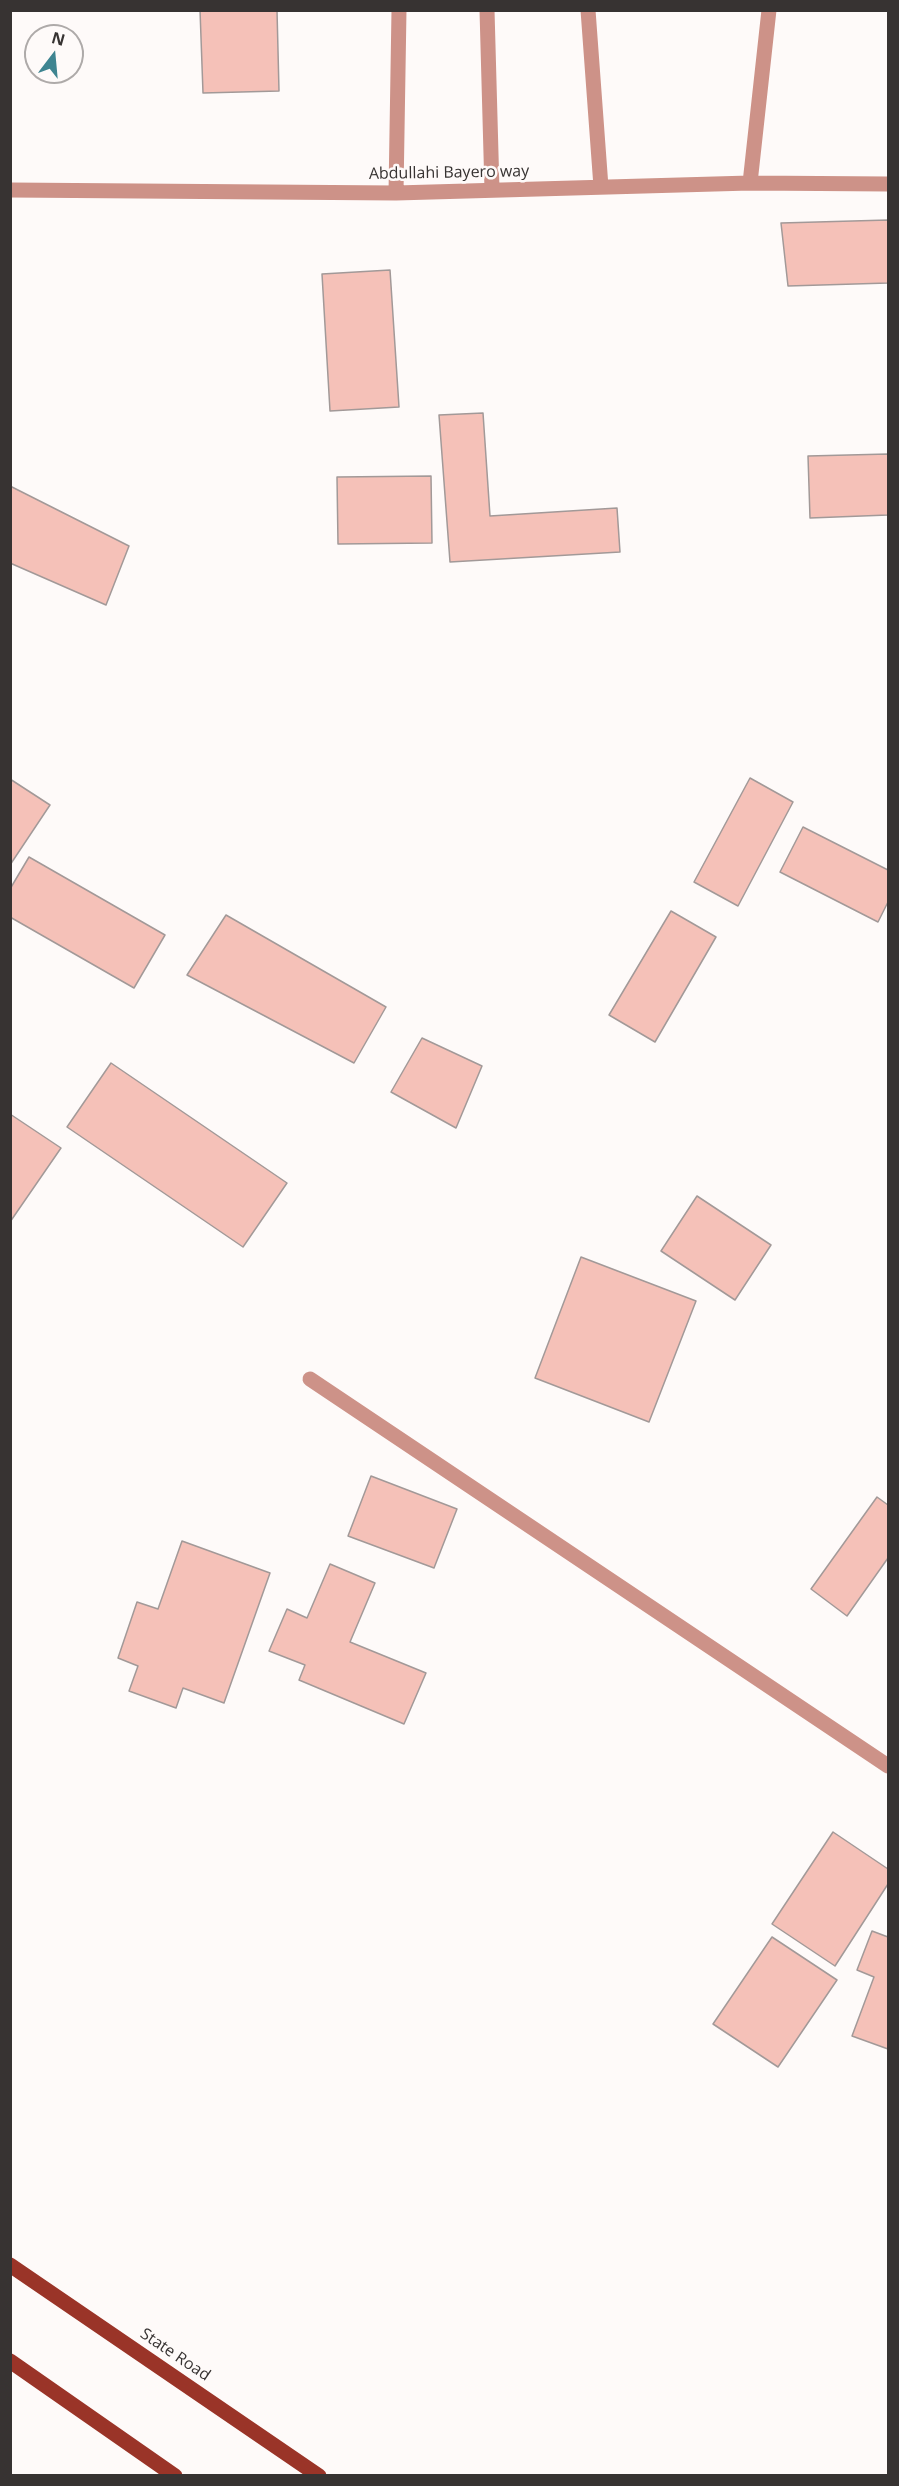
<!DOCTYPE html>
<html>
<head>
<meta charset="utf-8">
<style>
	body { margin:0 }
	#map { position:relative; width:899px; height:2486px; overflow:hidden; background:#fefaf9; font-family:"Open Sans",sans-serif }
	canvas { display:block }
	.frame { position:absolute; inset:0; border:12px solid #373332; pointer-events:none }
	.north { position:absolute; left:24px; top:24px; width:60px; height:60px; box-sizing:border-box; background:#fefaf9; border:2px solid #aeaaa9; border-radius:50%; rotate:16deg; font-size:16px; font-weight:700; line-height:24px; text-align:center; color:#373332 }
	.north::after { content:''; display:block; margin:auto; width:21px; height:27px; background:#3f8591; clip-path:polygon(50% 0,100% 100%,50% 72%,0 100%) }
</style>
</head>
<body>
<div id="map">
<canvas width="899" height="2486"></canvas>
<div class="frame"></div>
<div class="north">N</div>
</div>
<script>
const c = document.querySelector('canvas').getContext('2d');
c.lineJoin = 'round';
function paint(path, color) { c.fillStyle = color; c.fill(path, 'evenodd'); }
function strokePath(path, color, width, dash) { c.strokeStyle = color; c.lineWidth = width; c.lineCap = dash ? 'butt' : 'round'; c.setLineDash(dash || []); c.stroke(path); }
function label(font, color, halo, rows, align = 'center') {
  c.font = font + ' "Open Sans",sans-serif'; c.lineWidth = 5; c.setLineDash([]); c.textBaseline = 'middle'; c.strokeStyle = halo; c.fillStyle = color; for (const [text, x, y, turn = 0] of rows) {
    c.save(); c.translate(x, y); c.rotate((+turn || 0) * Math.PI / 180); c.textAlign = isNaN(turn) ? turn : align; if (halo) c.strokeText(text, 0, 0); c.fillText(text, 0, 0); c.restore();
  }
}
const building = new Path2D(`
	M200,10h77l2,81 -76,2z
	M888,220v63l-100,3 -7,-63z
	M390,270l9,137 -69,4 -8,-137z
	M483,413l7,103 127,-8 3,44 -170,10 -11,-147z
	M888,454v61l-78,3 -2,-62z
	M431,476l1,67 -94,1 -1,-67z
	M10,486l119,60 -23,59 -96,-42z
	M750,778l43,24 -55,104 -44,-24z
	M10,779l40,26 -40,60z
	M803,827l85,43v32l-10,20 -98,-50z
	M29,857l136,78 -31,53 -124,-71v-28z
	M671,911l45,26 -61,105 -46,-27z
	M226,915l160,92 -32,56 -167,-88z
	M422,1038l60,28 -26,62 -65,-36z
	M111,1063l176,120 -44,64 -176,-120z
	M10,1114l51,34 -51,74z
	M697,1196l74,49 -36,55 -74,-49z
	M581,1257l115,44 -47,121 -114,-44z
	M371,1476l86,33 -23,59 -86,-32z
	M877,1497l11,8v53l-41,58 -36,-27z
	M182,1541l88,32 -46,130 -41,-15 -7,20 -47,-17 9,-25 -20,-8 19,-56 21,7z
	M330,1564l45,19 -25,59 76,31 -22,51 -105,-44 6,-15 -36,-14 18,-42 20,9z
	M833,1832l55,37v15l-53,82 -63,-42z
	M872,1931l16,6v112l-36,-13 22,-59 -17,-7z
	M772,1937l65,43 -59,87 -65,-43z`);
paint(building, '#f5c1b8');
strokePath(building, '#a29998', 1.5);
strokePath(new Path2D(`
	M487,10l5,180
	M588,10l13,177
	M750,183l19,-173
	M10,190l386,3 354,-10 138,1
	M396,193l3,-183
	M310,1379l578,387`), '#cd9288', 15);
strokePath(new Path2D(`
	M10,2265l309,211
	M10,2361l165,115`), '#9a3428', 15);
label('16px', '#373332', '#fefaf9', [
	["Abdullahi Bayero way",449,173,-1],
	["State Road",175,2355,34]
]);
</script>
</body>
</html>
